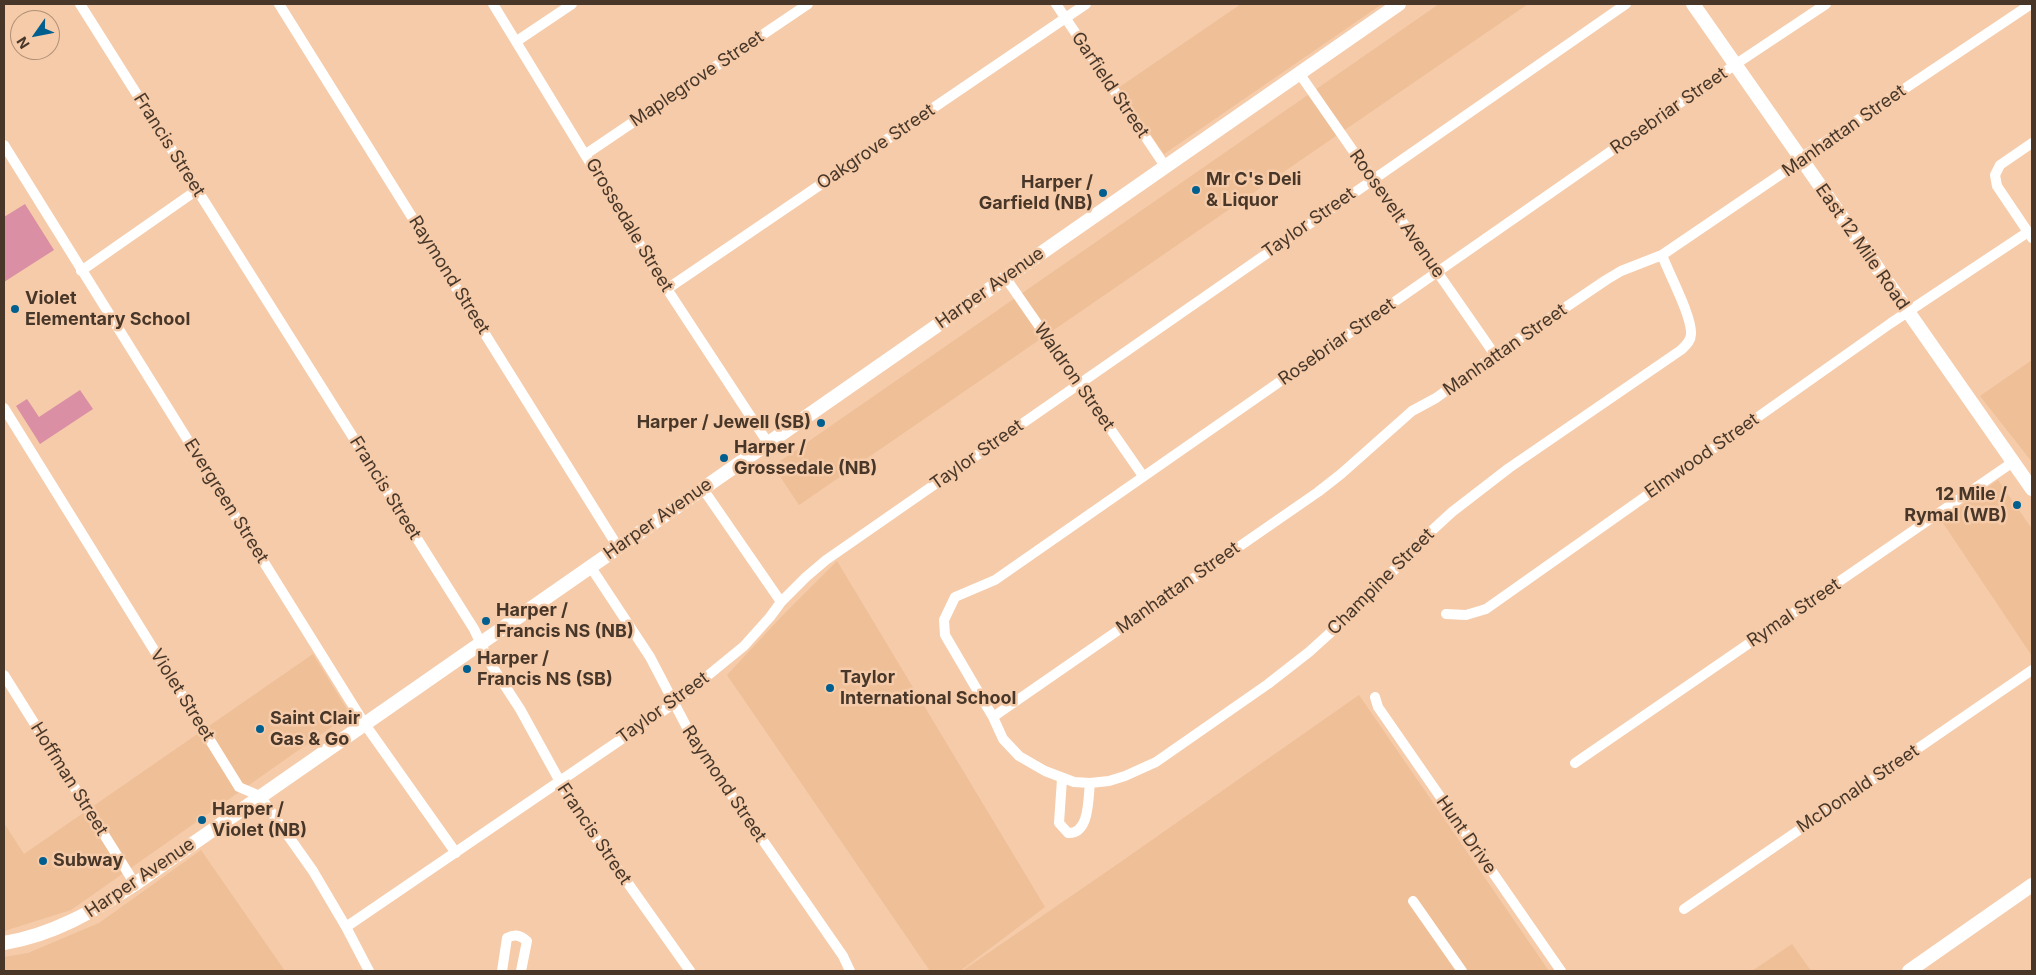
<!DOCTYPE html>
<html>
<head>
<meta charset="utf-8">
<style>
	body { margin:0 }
	#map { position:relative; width:2036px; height:975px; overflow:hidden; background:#f5cba9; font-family:Inter,sans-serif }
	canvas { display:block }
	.frame { position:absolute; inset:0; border:5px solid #483729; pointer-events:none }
	.north { position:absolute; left:10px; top:10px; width:50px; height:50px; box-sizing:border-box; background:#f5cba9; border:1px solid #b09076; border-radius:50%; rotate:237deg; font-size:14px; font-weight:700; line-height:20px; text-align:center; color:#483729 }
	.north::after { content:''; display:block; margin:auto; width:18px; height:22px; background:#015f8f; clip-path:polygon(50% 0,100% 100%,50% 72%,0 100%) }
</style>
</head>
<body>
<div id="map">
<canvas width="2036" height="975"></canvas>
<div class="frame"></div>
<div class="north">N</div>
</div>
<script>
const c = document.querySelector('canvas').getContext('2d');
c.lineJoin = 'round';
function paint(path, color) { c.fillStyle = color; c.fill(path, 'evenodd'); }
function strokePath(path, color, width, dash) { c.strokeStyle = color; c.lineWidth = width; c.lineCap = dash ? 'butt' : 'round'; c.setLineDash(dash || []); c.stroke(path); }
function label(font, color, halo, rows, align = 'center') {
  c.font = font + ' Inter,sans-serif'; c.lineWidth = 5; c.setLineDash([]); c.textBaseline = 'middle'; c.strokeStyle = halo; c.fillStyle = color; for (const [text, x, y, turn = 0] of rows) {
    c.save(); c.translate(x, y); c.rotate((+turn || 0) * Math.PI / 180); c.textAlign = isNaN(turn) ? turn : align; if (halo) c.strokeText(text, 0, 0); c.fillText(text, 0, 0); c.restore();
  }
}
paint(new Path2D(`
	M1241,4h141l-218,150 -46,-66z
	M1439,4h89l-729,501 -26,-39z
	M2032,360v102l-52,-66z
	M1998,480l34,49v127l-91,-136z
	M837,561l208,346 -85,64h-30l-203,-296 55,-59z
	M313,654l37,60 -279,196 -67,21v-108l20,31z
	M1359,695l190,276h-587l150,-103z
	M201,850l84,121h-281v-14l24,-4 71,-30z
	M1792,944l19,27h-59z`), '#efbf97');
paint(new Path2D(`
	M25,204l29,46 -50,32v-65z
	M80,390l13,19 -53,35 -24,-38 11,-7 12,18z`), '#da8fa5');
strokePath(new Path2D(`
	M80,4l394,625 16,34 30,46 54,98 116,164
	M279,4l339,543
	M493,4l174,285 101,154
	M1056,4l109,162
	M517,41l55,-37
	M1299,73l196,282
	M2032,143l-32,22 -5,10 2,11 35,52
	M4,145l360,578 92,130
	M586,154l222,-150
	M1662,255c7,19 30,61 29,79 0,7 -5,11 -10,16l-172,118 -57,44 -25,23 -66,70 -52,47 -41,32 -112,78 -31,14 -16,5 -19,2 -16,-1 -29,-11 -26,-15 -16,-17 -10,-22 -48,-82 -1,-15 11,-23 40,-17 741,-516 90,-60
	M81,271l116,-81
	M1005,277l138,199
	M667,289l419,-285
	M4,408l235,379 21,9 53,75 33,56 23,44
	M703,489l78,113
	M590,566l60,91 44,84 149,215 7,15
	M1446,614l20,1 20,-6 405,-286 137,-91
	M4,675l131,209
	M1375,697l3,10 183,264
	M993,717l325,-225 23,-18 71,-63 24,-13 59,-43 111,-75 15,-9 41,-16 125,-85 14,-12 230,-154
	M1575,763l438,-301
	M1062,779l-3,44 9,10c22,1 20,-35 22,-50
	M1413,901l49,70
	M1684,909l348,-239
	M346,927l327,-223 71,-58 26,-29 11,-15 25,-25 20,-17 800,-556
	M502,971l5,-33c8,-4 13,-3 20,3l-6,30`), '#fff', 10);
strokePath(new Path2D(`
	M1693,4l339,485
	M4,943c49,-8 90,-32 131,-59l1264,-880
	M1909,971l123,-86`), '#fff', 14);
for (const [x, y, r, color] of [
	[1196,190,5,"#015f8f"],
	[1103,193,5,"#015f8f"],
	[15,309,5,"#015f8f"],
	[821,423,5,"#015f8f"],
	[724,458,5,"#015f8f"],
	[2017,505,5,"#015f8f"],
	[486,621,5,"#015f8f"],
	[467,669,5,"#015f8f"],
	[830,688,5,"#015f8f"],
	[260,729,5,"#015f8f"],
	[202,820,5,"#015f8f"],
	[43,861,5,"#015f8f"]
]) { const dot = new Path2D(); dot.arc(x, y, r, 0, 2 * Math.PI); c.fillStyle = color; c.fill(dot); strokePath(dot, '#f5cba9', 2); }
label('18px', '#483729', '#f5cba9', [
	["Maplegrove Street",697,79,-34],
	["Garfield Street",1110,85,56],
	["Rosebriar Street",1669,111,-35],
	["Manhattan Street",1844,131,-35],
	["Francis Street",169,145,58],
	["Oakgrove Street",876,147,-34],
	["Roosevelt Avenue",1397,214,55],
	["Taylor Street",1309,223,-35],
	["Grossedale Street",629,225,59],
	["East 12 Mile Road",1862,247,55],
	["Raymond Street",449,275,58],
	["Harper Avenue",990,288,-35],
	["Rosebriar Street",1337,342,-35],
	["Manhattan Street",1505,350,-35],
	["Waldron Street",1074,377,55],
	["Taylor Street",977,455,-35],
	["Elmwood Street",1702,456,-35],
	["Francis Street",385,488,58],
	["Evergreen Street",226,501,58],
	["Harper Avenue",658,519,-35],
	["Champine Street",1381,582,-45],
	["Manhattan Street",1178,588,-35],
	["Rymal Street",1794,613,-34],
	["Violet Street",182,695,58],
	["Taylor Street",663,708,-36],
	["Hoffman Street",69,779,58],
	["Raymond Street",724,784,56],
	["McDonald Street",1858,789,-34],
	["Francis Street",594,834,56],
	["Hunt Drive",1466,835,55],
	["Harper Avenue",140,878,-34]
]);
label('bold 18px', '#483729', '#f5cba9', [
	["Mr C's Deli",1206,180],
	["& Liquor",1206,201],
	["Harper /",1093,183,"right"],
	["Garfield (NB)",1093,204,"right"],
	["Violet",25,299],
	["Elementary School",25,320],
	["Harper / Jewell (SB)",811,423,"right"],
	["Harper /",734,448],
	["Grossedale (NB)",734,469],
	["12 Mile /",2007,495,"right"],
	["Rymal (WB)",2007,516,"right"],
	["Harper /",496,611],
	["Francis NS (NB)",496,632],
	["Harper /",477,659],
	["Francis NS (SB)",477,680],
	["Taylor",840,678],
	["International School",840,699],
	["Saint Clair",270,719],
	["Gas & Go",270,740],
	["Harper /",212,810],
	["Violet (NB)",212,831],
	["Subway",53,861]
], 'left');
</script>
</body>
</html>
